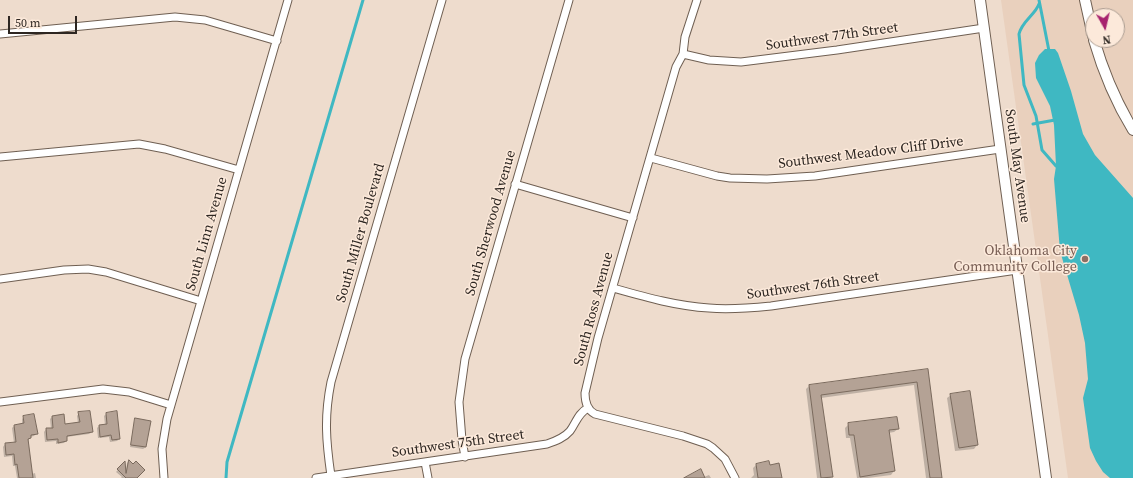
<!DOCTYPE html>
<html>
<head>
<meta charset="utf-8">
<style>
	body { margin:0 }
	#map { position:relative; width:1133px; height:478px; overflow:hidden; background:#eedccd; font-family:"Source Serif 4",serif }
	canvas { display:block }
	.north { position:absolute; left:1085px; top:8px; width:40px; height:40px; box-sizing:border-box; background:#fce9da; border:1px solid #a99b90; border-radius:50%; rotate:172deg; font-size:11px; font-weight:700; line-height:16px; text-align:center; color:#2d2621 }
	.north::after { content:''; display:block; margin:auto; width:14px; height:18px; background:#a7226e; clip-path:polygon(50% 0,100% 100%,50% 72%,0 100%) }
	.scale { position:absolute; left:8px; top:16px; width:69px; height:18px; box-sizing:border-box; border:2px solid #2d2621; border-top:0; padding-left:5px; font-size:12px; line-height:14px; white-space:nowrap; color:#2d2621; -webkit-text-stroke:3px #fce9da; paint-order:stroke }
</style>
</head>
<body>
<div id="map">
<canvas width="1133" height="478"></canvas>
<div class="north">N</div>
<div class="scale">50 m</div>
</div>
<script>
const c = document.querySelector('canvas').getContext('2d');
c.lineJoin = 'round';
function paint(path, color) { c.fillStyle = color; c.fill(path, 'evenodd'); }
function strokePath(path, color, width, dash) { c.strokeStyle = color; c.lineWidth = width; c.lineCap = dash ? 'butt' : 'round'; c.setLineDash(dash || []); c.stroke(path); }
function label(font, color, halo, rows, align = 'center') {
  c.font = font + ' "Source Serif 4",serif'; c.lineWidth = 3; c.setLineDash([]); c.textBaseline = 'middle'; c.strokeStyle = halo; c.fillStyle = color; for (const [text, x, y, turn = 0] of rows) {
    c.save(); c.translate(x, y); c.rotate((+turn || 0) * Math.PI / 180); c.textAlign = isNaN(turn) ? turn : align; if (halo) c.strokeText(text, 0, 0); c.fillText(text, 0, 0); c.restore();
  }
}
paint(new Path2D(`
	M1001,0h132v478h-65zM1093,16h24v24h-24z`), '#e9d0bd');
paint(new Path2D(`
	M1045,49h10l3,4 13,38 12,43 12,21 38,43v280h-23l-7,-6 -7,-11 -6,-13 -7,-50 5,-19 -3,-36 -6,-28 -19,-64 -6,-72 2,-13 -2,-41 -4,-19 -14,-28 -1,-15 4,-8z`), '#3fb8c2');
paint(new Path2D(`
	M927,370l14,108h-15l-12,-93 -93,13 11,78 -2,2h-13l-11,-89 3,-3z
	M951,395l26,50 -3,4 -19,2 -8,-53z
	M79,413l13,19 -3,2 -23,3v4l-2,2 -8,1v-3l-11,1 -1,-10 2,-3h5l-1,-10 2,-2 12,8 14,-2 -1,-7z
	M106,414l13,25 -2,2 -7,1 -1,-5 -11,1 -1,-10 2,-2 6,-1 -1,-9z
	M24,417l12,17 -2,2 -4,1 -2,4 4,33 3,-1 1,5h-19l-2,-12h-2l-1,-10 -8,1 -1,-10 2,-3 9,-1 -2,-15 2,-2 8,-1v-6z
	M136,420l10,27 -3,2 -13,-2 4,-25z
	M849,424l49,5 -4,3 -6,1 6,38 -3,4 -23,3h-11l-7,-40h-4l-1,-10z
	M129,461l4,4 3,13h-15l1,-1 -6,-5 8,-9 2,8 1,-8z
	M756,465l13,1 12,12h-30l3,-3 -1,-7z
	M709,475l2,3h-22l15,-1z`), '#0003');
strokePath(new Path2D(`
	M1039,0l10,51
	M1039,4c-4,11 -17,17 -20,30l5,51 12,31 6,34 14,16
	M1033,124l22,-4
	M226,478l1,-16 136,-462`), '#3fb8c2', 3);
const building = new Path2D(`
	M928,369l14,109h-12l-13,-96 -96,13 12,82 -12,1 -12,-93z
	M970,391l8,54 -19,3 -9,-54z
	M90,411l3,21 -26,4v5l-9,2v-4l-11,1 -1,-12h7l-1,-12 12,-2 1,10 15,-2 -2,-10z
	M117,411l3,28 -8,1 -1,-5 -11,2 -1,-12 8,-1 -1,-11z
	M34,414l4,20 -7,1v3l-3,1 5,39h-14l-2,-14 -2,1 -1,-11 -8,1 -1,-12 11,-1 -2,-17 10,-2 -1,-7z
	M897,417l2,12 -10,1 6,41 -35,6 -6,-42h-5l-1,-12z
	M135,418l16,3 -5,26 -15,-2z
	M129,460l4,4 3,-3 9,9 -8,8h-11l-9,-9 8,-8 1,12z
	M769,461l1,4 9,-2 3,15h-24l-2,-14z
	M701,469l4,9h-21z`);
paint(building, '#b4a295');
strokePath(building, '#7a6a5d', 1);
const street = new Path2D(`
	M697,0l-12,37 -2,17 -7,13 -78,271 -13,55c0,9 2,17 10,21l88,22 24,8 6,4 12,11 10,19
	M0,34l175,-17 30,3 72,21
	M683,54l26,6 32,2 96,-12 147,-22
	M0,157l139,-13 26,5 74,21
	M651,158l66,18 13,2 37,1 48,-3 185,-27
	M515,184l118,34
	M0,279l64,-9 24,-1 18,3 95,29
	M613,288c32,9 63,18 96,20 21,2 42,0 62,-2l246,-36
	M0,402l103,-13 26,3 42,13
	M465,457l-3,-17 -3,-38 6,-43 104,-359
	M425,462l3,16
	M331,476c-5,-35 -7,-59 0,-94l111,-382
	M164,478l-2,-29 5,-30 121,-419
	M316,478l231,-34c9,-3 17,-6 23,-13 6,-8 8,-18 18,-23`);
const secondary = new Path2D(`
	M980,0l66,478
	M1085,0l8,36
	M1094,40c9,31 22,62 39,90`);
strokePath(street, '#6f5f52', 9);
strokePath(secondary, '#6f5f52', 12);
strokePath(street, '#fff', 7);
strokePath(secondary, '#fff', 10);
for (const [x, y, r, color] of [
	[1085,259,4,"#8d6e63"]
]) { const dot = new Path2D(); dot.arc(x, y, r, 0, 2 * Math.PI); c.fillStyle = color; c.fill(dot); strokePath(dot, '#fce9da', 1.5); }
label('14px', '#2d2621', '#fce9da', [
	["Southwest 77th Street",832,37,-8],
	["Southwest Meadow Cliff Drive",871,153,-7],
	["South May Avenue",1017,166,82],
	["South Sherwood Avenue",491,223,-74],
	["South Miller Boulevard",361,233,-74],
	["South Linn Avenue",207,234,-74],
	["Southwest 76th Street",813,286,-8],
	["South Ross Avenue",594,309,-75],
	["Southwest 75th Street",458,444,-8]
]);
label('14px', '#785e54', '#fce9da', [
	["Oklahoma City",1077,251],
	["Community College",1077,267]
], 'right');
</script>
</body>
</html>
